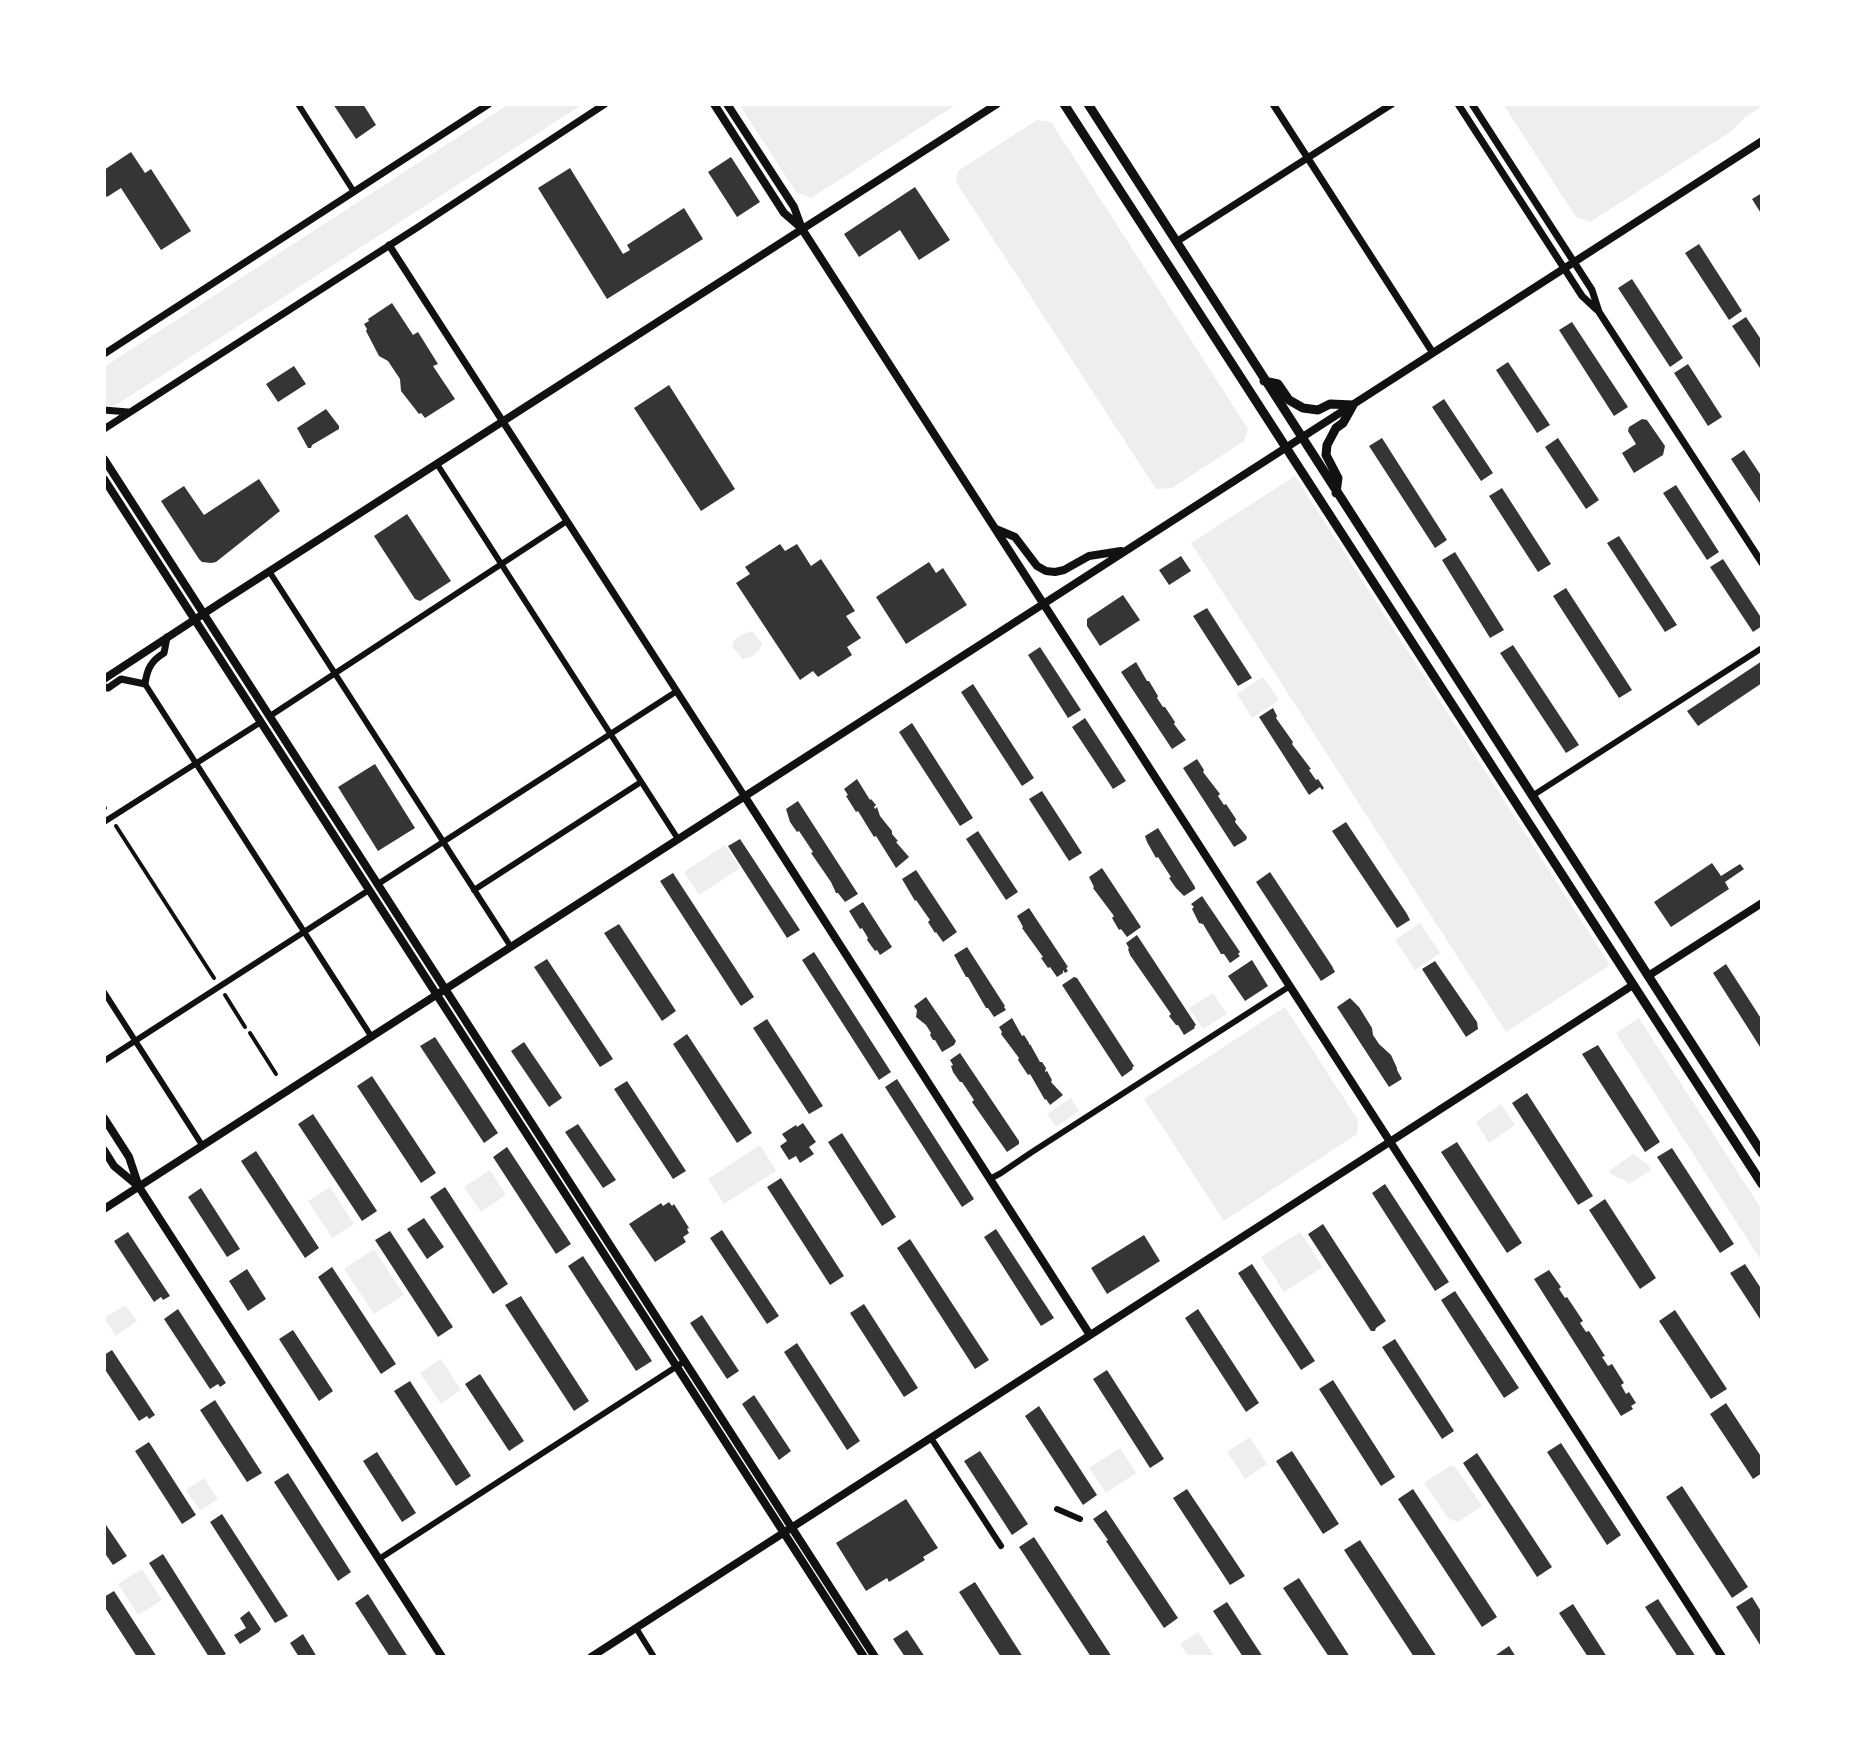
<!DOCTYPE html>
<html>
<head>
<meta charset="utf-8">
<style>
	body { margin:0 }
	#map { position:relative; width:1866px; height:1761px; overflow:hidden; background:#fff; font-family:"Source Sans 3",sans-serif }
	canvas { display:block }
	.frame { position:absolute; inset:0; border:106px solid #fff; pointer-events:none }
</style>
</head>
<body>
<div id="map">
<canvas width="1866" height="1761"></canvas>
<div class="frame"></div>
</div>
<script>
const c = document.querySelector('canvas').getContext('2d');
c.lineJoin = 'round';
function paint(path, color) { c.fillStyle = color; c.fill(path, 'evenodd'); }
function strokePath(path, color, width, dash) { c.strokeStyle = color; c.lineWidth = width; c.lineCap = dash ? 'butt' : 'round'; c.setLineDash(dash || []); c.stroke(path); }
paint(new Path2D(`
	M509,104h74l-464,299 -8,3 -7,-1v-38z
	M739,104h218l-146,94 -15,-6z
	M1503,104h259v2l-17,11 -13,14 -142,91 -14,-5z
	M1037,120l14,2 197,307 -4,12 -72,47 -16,1 -200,-307 2,-11z
	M1295,476l315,489 -104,67 -315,-489z
	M752,631l10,13c-2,7 -11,15 -19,15l-10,-11v-6l6,-6z
	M1263,677l16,23 -27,18 -15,-24z
	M725,845l15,23 -41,27 -15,-23z
	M1420,923l20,30 -25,17 -20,-30z
	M1213,993l14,21 -24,15 -14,-21z
	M1285,1007l73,113 -1,14 -133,87 -80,-122z
	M1639,1018l123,192v52l-146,-229z
	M1071,1098l8,13 -23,16 -9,-13z
	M1501,1104l14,21 -26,18 -13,-21z
	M760,1145l16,26 -52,33 -16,-25z
	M1633,1154l15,11 3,5 -22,14c-5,-7 -14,-5 -20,-13z
	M490,1170l16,25 -25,17 -17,-25z
	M330,1187l24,37 -22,14 -24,-37z
	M1300,1232l23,35 -39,25 -23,-35z
	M374,1249l30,46 -30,19 -30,-45z
	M124,1306l3,1 10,14 -21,15 -12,-18z
	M441,1359l20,31 -20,14 -21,-31z
	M1250,1437l17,27 -22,15 -18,-27z
	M1120,1448l16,25 -30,20 -17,-25z
	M1451,1465l5,3 26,38 -24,16 -10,-4 -24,-35z
	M204,1478l14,21 -18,12 -14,-21z
	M142,1569l20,31 -24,15 -20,-31z
	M1198,1632l17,25h-26l-9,-13z`), '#eee');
paint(new Path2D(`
	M333,104h30l13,21 -20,14z
	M131,152l14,21 6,-4 40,62 -30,19 -40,-62 -14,9 -3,-4v-23z
	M731,157l29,45 -23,15 -29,-45z
	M570,168l53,86 7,-4 -3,-5 57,-37 19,31 -96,60 -69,-111z
	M915,187l35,53 -31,20 -19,-30 -41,27 -15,-23z
	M1762,193v22l-10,-16z
	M1699,244l43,67 -13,9 -44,-67z
	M1632,279l51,79 -13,9 -52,-79z
	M392,303l21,32 5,-3 20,32 -5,2 22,33 -30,19 -4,-5 -2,1 -18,-23 -1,-12 -12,-18 -9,-5 -13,-25 1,-2 -3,-5 5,-3 -1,-2z
	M1746,317l16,24v30l-30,-45z
	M1572,322l56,85 -14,9 -55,-86z
	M1508,362l42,63 -13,8 -41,-63z
	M1688,364l34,53 -14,9 -34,-53z
	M294,366l12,18 -28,18 -12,-18z
	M669,385l66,104 -34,22 -67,-103z
	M1444,399l49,74 -12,8 -49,-74z
	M326,409l13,17v3l-27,16 -1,3h-3l-11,-20z
	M1642,419l5,1 18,26 -2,9 -29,18 -12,-20 14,-9 -8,-13 1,-4z
	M1382,438l65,102 -12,8 -66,-102z
	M1558,438l41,62 -13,9 -41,-62z
	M1744,450l18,27v29l-31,-47z
	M259,479l21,32 -64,51 -5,1 -9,-1 -3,-3 -38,-58 23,-15 20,29z
	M1676,485l43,67 -12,8 -44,-67z
	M1502,488l49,76 -13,8 -49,-76z
	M407,514l44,67 -31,20 -5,-2 -41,-63z
	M1619,536l58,89 -12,7 -58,-89z
	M780,544l5,7 12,-7 14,22 10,-7 34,52 -9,5 15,22 -14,9 5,8 -34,22 -5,-6 -13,9 -64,-97 14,-9 -5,-7z
	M1455,552l49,78 -14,8 -48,-78z
	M1181,556l10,15 -22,14 -10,-15z
	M1723,559l39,60v7l-9,6 -43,-65z
	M929,562l7,11 7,-5 24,37 -61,39 -30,-47z
	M1566,588l66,102 -13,8 -66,-102z
	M1123,595l17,25 -40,26 -13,-20v-7z
	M1207,608l45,70 -14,8 -45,-70z
	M1513,645l66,100 -13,8 -66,-100z
	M1040,647l41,63 -13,8 -40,-63z
	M1762,661v22l-64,43 -11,-15z
	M1136,662l11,19h2l9,15 -1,2 6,9h2l10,15 -1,2 12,16 -14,9 -51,-77z
	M973,684l61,94 -12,8 -61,-94z
	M1273,708l4,8 -1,2 17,24 -1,2 19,25 -2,1 7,10 2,-1 6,9 -2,2 -2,-3 -11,8 -50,-78z
	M1085,718l41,63 -13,8 -41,-62z
	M912,723l61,95 -13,8 -61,-94z
	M1197,759l7,11 -1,2 17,22 -2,2 6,9 2,-1 10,15 -1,3 12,15 -1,3 -12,7 -51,-79z
	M375,764l40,64 -37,23 -40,-64z
	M857,779l13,21 1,-1 5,6 -2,2 1,2 2,-2 3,9 12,15v3l6,7 -2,1 13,15 -13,11 -20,-32 -2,1 -16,-26 -2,1 -10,-16 2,-1 -4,-6z
	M1042,791l40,62 -13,8 -40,-62z
	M798,801l60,93 -13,8 -7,-9h-2l-5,-11 -20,-29 2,-1 -14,-21 -2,1 -7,-10 -4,-13z
	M1346,822l61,92 3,6 -13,8 -65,-97z
	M1158,828l37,59v2l-11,7 -8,-8 -7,-10 2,-1 -13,-20 -2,1 -9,-16 -2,-6z
	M978,831l40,61 -12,8 -40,-61z
	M740,839l60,91 -13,8 -59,-92z
	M1712,863l9,13 19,-12 4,5 -19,13 4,7 -58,38 -17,-25z
	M1102,868l39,59 -14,10 -6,-8 -2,1 -7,-12 2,-2 -21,-28 1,-1 -5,-10z
	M916,870l41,62 -14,10 -7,-10 -1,1 -7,-11 2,-2 -14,-20 -1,1 -13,-22z
	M1270,872l62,94 3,6 -14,9 -65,-99z
	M673,873l81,124 -13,9 -81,-125z
	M1202,896l38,56 -2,2 2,2 -10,7 -6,-9h-3l-18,-30 -4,-1 -7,-14 2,-2 -3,-3z
	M863,902l29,45 -12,8 -3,-5 -2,1 -8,-11 1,-2 -6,-10 -2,1 -11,-18z
	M1029,908l39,59 -2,1 2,3 -3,2 -2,-3v3l-6,4 -7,-10 -2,1 -7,-10 2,-1 -21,-29 1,-1 -6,-11z
	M619,924l57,87 -14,10 -58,-88z
	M1137,935l59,90 -2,2 1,1 -11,7 -6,-10h-2l-7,-9 2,-2 -41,-59 -2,-6 1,-1 -3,-5z
	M967,947l38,59 -1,1 2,3 -12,7 -6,-9h-2l-18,-31h-2l-12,-22z
	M814,952l77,120 -12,8 -77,-120z
	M547,959l66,100 -13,8 -66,-100z
	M1252,960l16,26 -23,15 -17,-25z
	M1435,961l42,61 1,7 -12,8 -44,-68z
	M1726,964l36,56v30l-49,-77z
	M1074,977l3,1 57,88 -2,2 1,1 -11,8 -60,-92z
	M926,997l30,44 -2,4 -12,7 -7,-12h-2l-3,-5 1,-2 -5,-8 -10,-8 1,-7 -3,-4z
	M1350,998l9,9 13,21 1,7 6,9 12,11 6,13v2l5,9 -13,8 -52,-80z
	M1012,1018l10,18 2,-1 5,8v2l1,-1 10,18h2l4,6 -1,4 2,-1 5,9 -1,2 12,13 -13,10 -4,-6 -1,1 -15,-26 -2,1 -10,-15 1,-2 -18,-24 1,-2 -3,-5z
	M767,1019l56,87 -14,8 -56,-86z
	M687,1034l65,99 -15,10 -64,-99z
	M435,1037l63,96 -14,10 -64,-97z
	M524,1042l38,56 -13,9 -38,-56z
	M1598,1045l62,97 -15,10 -63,-98z
	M960,1053l59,88v3l-12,8 -35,-50 2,-2 -12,-18h-2l-7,-10 -2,-6 2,-1 -3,-5z
	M372,1076l64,97 -15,10 -64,-97z
	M897,1079l77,120 -12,8 -77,-120z
	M627,1081l59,90 -13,8 -59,-90z
	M1527,1093l66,103 -15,9 -66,-102z
	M313,1114l64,97 -15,10 -64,-97z
	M803,1123l13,19 -7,5 5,7 -14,9 -4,-7 -7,4 -9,-14 7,-5 -5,-7 14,-9 1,2z
	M578,1124l38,56 -13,8 -38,-56z
	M842,1133l54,84 -14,9 -54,-84z
	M1457,1142l65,101 -15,10 -66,-101z
	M507,1147l64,97 -15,10 -63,-97z
	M1672,1148l62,96 -14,9 -63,-96z
	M256,1151l63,97 -14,10 -64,-97z
	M781,1178l63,98 -14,9 -63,-98z
	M1385,1184l64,98 -14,9 -63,-98z
	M445,1187l63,97 -15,10 -63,-97z
	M201,1188l39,61 -13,8 -39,-60z
	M1605,1199l51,79 -16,11 -51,-79z
	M669,1202l3,4 2,-2 15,24 -2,1 2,4 -6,4 3,5 -31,20 -26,-38 32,-21 2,3z
	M424,1218l20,29 -17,12 -20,-30z
	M1323,1224l63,97 -10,7 -1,3h-4l-63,-97z
	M996,1229l58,89 -13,8 -57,-89z
	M722,1230l57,86 -12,8 -57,-86z
	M390,1231l63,96 -15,10 -63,-97z
	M128,1232l42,64 -7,4 -2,-3 -7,5 -40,-61z
	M1144,1235l16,26 -53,33 -16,-26z
	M910,1239l79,121 -14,9 -78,-121z
	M583,1256l69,105 -16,10 -68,-105z
	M1252,1264l63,97 -14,9 -63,-97z
	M1745,1264l17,26v32l-32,-49z
	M332,1267l64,97 -15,10 -63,-97z
	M247,1269l19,30 -18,12 -19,-30z
	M1549,1270l12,17 -2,2 6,9 2,-1 16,24 -3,2 6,9 3,-1 16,25 -3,1 6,9 4,-2 12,19 -3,2 5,9 3,-2 7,11 -5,3 2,3 -12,7 -87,-137z
	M1455,1291l64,97 -15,10 -63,-98z
	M521,1296l68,105 -15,10 -69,-106z
	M864,1304l54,84 -14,9 -54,-84z
	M178,1309l48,74 -6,4 -2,-3 -8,5 -46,-70z
	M1198,1309l61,94 -13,9 -61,-94z
	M1675,1310l52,79 -16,10 -52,-78z
	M702,1315l37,56 -12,8 -37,-56z
	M293,1330l40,61 -14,10 -40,-62z
	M1395,1339l59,92 -12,8 -60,-92z
	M797,1343l63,98 -13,9 -63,-98z
	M112,1350l43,65 -6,4 -2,-3 -8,5 -35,-53v-13z
	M1107,1370l57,89 -14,9 -57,-89z
	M480,1374l44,67 -15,10 -44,-67z
	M1333,1380l62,97 -14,9 -62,-97z
	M410,1381l61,95 -15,10 -62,-95z
	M754,1395l37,56 -12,9 -37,-56z
	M215,1400l47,73 -15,9 -47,-72z
	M1726,1403l36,55v15l-9,6 -43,-65z
	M1039,1406l58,89 -14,10 -58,-89z
	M149,1442l47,73 -14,9 -47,-73z
	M1561,1443l60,92 -14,10 -60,-93z
	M980,1451l48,73 -16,11 -48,-74z
	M1292,1451l47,73 -16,10 -47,-73z
	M377,1452l39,61 -14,9 -39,-61z
	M1477,1453l75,114 -15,10 -74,-114z
	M288,1473l63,99 -13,9 -64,-99z
	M1682,1486l66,101 -16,11 -66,-101z
	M1187,1489l58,87 -15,9 -57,-87z
	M1413,1489l84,128 -15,10 -84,-128z
	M906,1499l32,49 -15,9 2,3 -36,22 -2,-4 -21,13 -30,-48z
	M1106,1510l72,108 -14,10 -58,-87 2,-1 -15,-21z
	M222,1514l66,102 -13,7 -65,-101z
	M104,1522l23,34 -14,9 -9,-13z
	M1034,1537l78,120h-21l-72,-110z
	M1360,1540l77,117h-23l-70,-107z
	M163,1554l63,100 -6,3h-11l-60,-94z
	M1299,1578l51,79h-21l-46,-69z
	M975,1582l48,75h-22l-42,-65z
	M114,1591l43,66h-20l-33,-51v-9z
	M368,1594l40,63h-18l-35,-54z
	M1752,1597l10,16v35l-26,-41z
	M1658,1599l38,58h-18l-33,-50z
	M1227,1602l36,55h-20l-30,-46z
	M1573,1604l34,53h-19l-29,-44z
	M249,1611l12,18 -2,3 -19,12 -6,-9 12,-7 -6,-10z
	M907,1630l18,27h-20l-12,-18z
	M303,1634l14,23h-18l-9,-14z
	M1509,1646l7,11h-19l-1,-2z`), '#353535');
strokePath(new Path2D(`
	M104,807l1,1
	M116,826l98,152
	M225,995l20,32
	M250,1033l26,41`), '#111', 4);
strokePath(new Path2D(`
	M298,104l56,88
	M437,464l241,375
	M269,571l242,376
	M145,684l226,352
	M270,716l297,-195
	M1532,796l230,-148
	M104,822l157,-100
	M378,884l299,-193
	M474,890l167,-108
	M104,992l98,153
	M104,1061l265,-171
	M990,1179l11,-6 31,-21 258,-166
	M931,1438l70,108
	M1057,1509l23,10
	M379,1559l306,-198
	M636,1628l18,29`), '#111', 6);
strokePath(new Path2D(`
	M1273,104l160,249
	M1458,104l124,192 15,14
	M1472,104l120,186 7,22 163,251
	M1176,242l216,-138
	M389,245l356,552
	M104,354l385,-250
	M104,410l24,2
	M104,429l314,-202 187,-123
	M104,687l4,1 13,-9 24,5c2,-15 6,-23 19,-31l3,-16`), '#111', 7);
strokePath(new Path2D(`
	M714,104l70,109 15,13
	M727,104l67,103 8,22 920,1428
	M104,459l771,1198
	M104,479l760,1178
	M996,529l19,8 22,29 9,5 9,1 9,-2 25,-14 32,-5
	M104,679l116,-76 777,-499
	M745,797l345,538
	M1648,976l114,-73
	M104,1118l25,39 10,30 303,470
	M104,1150l10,16 24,20
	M104,1209l1658,-1068
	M591,1657l1042,-672`), '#111', 8);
strokePath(new Path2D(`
	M1064,104l698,1080
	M1088,104l674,1049
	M1264,381l14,3 11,16 14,8 15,2 12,-6 23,1 -10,18 -7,5 -9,17 -1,10 12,23 -2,15`), '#111', 9);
</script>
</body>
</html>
